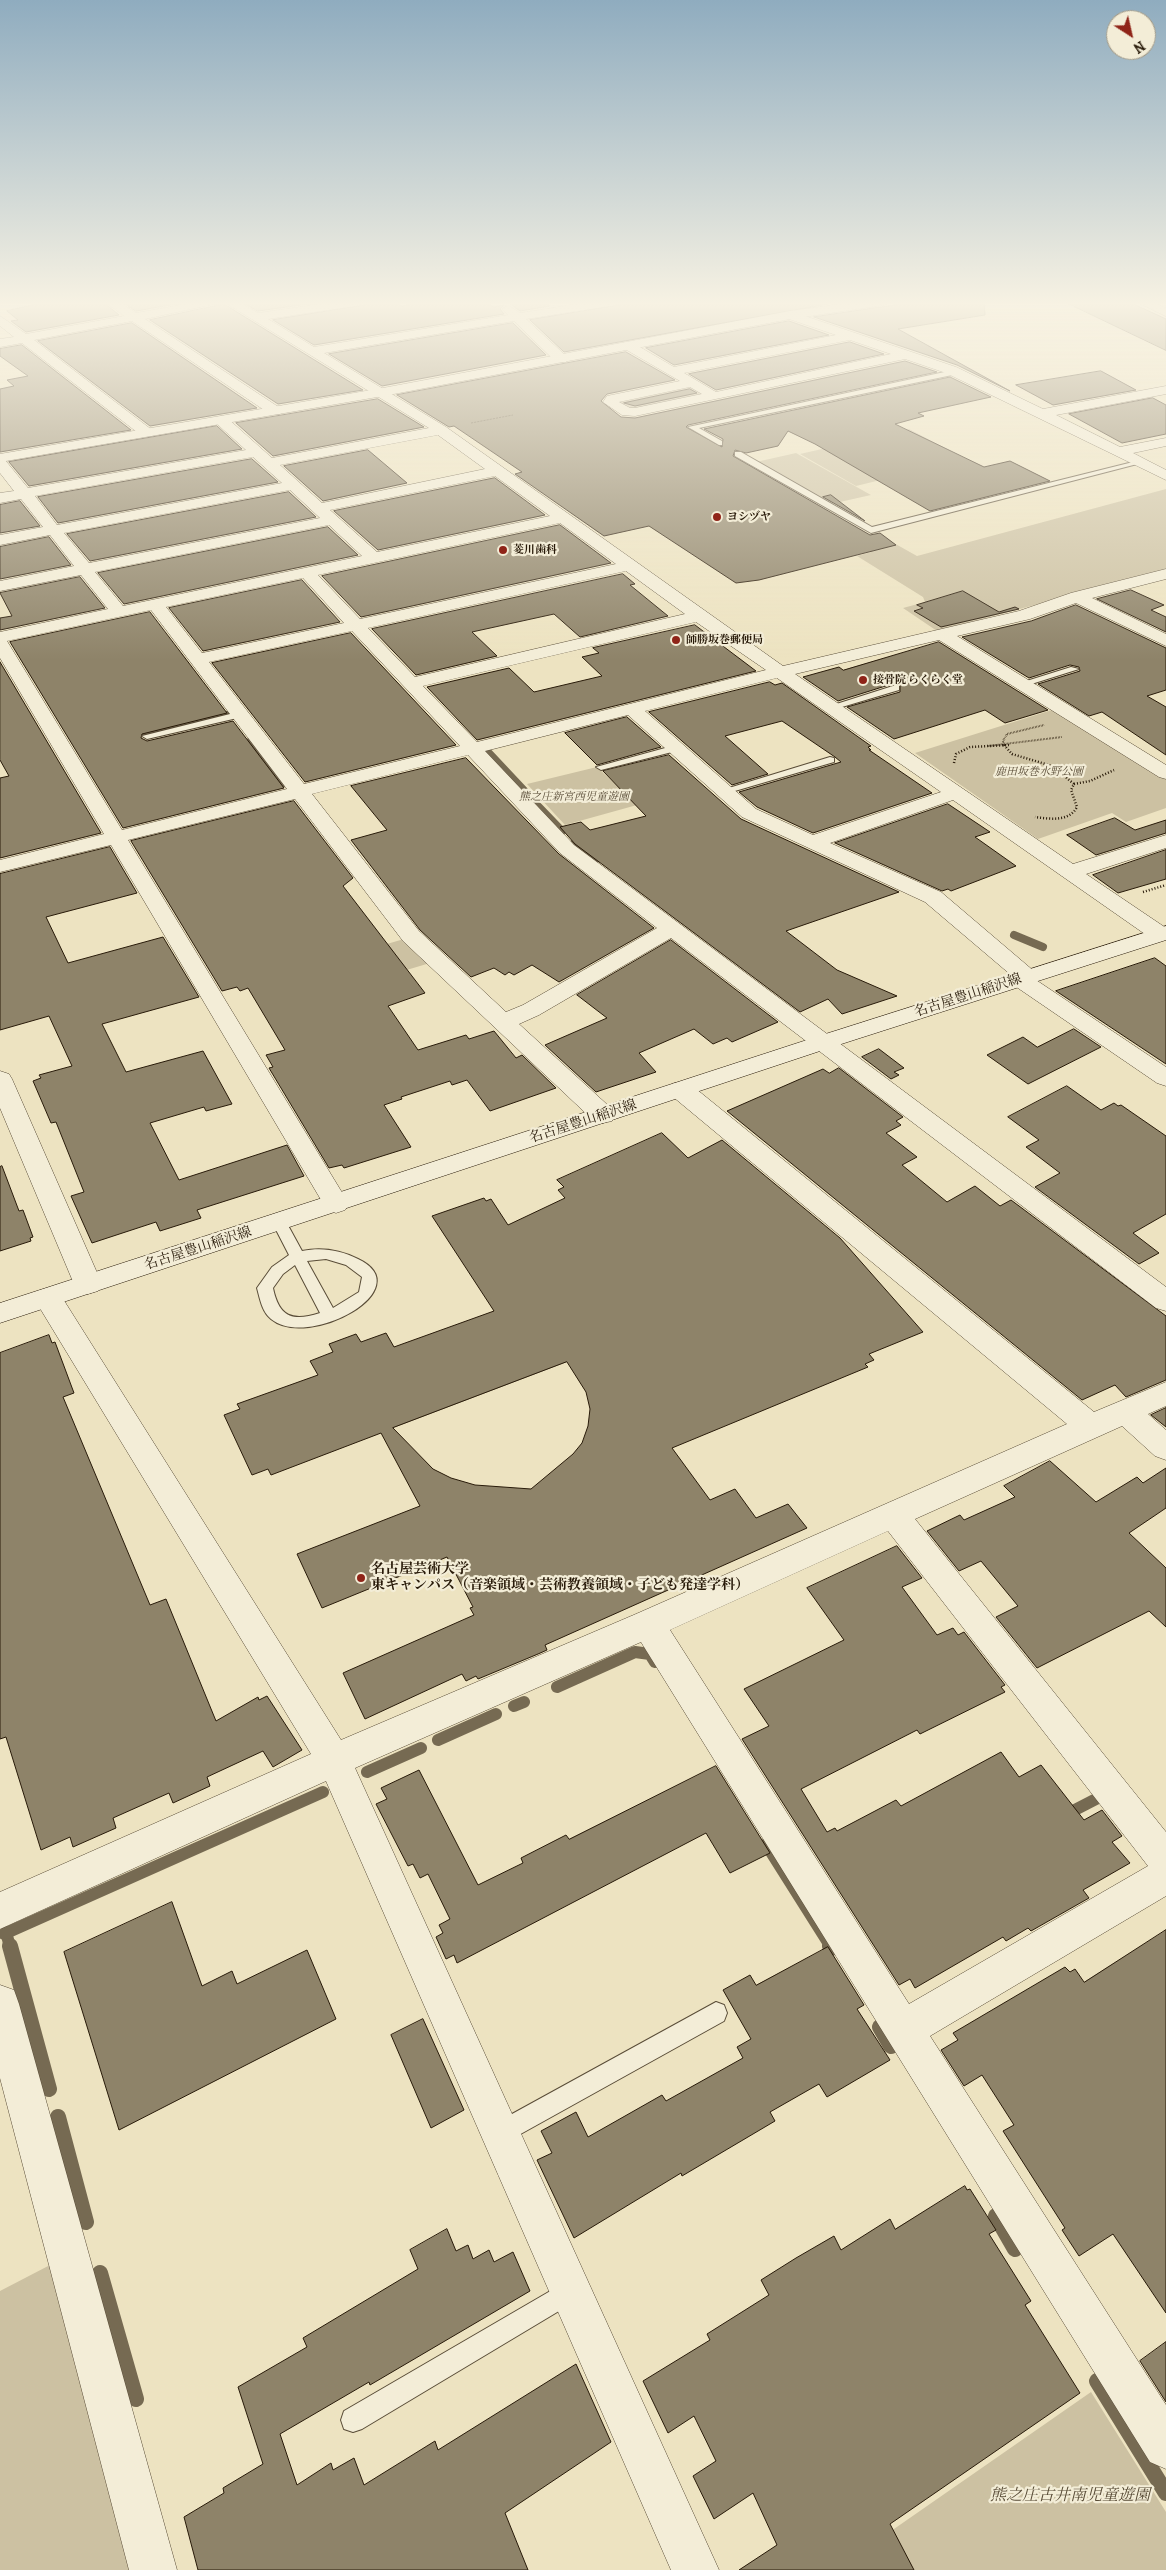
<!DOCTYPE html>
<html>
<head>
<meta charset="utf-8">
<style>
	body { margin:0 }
	#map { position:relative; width:1166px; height:2570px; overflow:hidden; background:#ede3c1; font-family:Alegreya,serif }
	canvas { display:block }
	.north { position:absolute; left:1106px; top:10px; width:50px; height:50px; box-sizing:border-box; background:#f3edd7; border:1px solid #a29985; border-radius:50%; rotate:145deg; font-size:14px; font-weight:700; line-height:20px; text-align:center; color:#281a09 }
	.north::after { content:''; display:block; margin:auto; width:18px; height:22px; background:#8f2418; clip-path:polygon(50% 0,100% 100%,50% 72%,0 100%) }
</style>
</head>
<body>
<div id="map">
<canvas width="1166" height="2570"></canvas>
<div class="north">N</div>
</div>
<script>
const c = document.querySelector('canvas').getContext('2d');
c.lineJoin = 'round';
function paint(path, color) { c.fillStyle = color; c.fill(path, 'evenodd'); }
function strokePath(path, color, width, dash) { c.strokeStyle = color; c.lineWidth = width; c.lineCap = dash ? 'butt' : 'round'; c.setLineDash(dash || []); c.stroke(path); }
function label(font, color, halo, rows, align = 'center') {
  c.font = font + ' Alegreya,"Noto Serif JP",serif'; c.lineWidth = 4.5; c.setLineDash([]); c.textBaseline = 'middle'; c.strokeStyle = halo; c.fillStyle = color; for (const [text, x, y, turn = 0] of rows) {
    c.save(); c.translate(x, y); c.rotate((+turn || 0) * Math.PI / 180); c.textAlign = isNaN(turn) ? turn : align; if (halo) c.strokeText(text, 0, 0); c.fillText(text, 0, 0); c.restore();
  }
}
paint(new Path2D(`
	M684,386l9,1 9,6 -1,2 -68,14 -17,-7z
	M909,429l57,30 -110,27 -56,-32z
	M796,453l75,42 -40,9 -75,-42z
	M1166,489v81l-229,61 -34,-23 22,-6 -2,-5 -66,-41 14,-4 -5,-3 26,-7 25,14z
	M1055,709l111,69v30l-40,14 -14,-9 -74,26 -123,-86z
	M597,767l40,38 -72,20 -38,-41z
	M404,939l26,24 -97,29 -18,-27z
	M52,2264l83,306h-135v-279z
	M1091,2392l75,120v58h-331z`), '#ccc1a2');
strokePath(new Path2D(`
	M140,734l91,-21
	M250,740l5,6`), '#766a52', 6);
strokePath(new Path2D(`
	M254,745l28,39
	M486,750l46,49
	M536,804l26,27
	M573,844l22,15 12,-3
	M1014,935l29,12`), '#766a52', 8);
strokePath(new Path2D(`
	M557,1687l78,-35 15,2 5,8
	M514,1706l10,-4
	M438,1740l58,-26
	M367,1772l54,-24
	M1065,1815l33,-17
	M766,1844l65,103
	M6,1932l4,15
	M4,1934l319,-142`), '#766a52', 12);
strokePath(new Path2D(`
	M10,1946l39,143
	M830,1946l1,2
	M880,2027l11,19
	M58,2117l28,105
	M996,2216l19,33
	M100,2273l36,126
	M1097,2381l69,112`), '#766a52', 16);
const building = new Path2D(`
	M50,301h52l17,14 -93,17 -15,-11 7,-1 -11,-9z
	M121,301h72l-57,10z
	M240,301h89l-71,10z
	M390,301l12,5 29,-5 22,2 31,-2 10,6 10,-2 -4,4 4,5 -190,31 -41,-25z
	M533,301l9,1 8,4 -30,5 -10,-7z
	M643,301h178l7,3 -264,48 -34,-32z
	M922,301h62l1,14 -87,14 112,62 -53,-26 -143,-48z
	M1063,301h64l39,18v31z
	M224,304l139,86 -85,14 -128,-84z
	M789,321l40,14 -155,30 -28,-17z
	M132,323l125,85 -107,18 -112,-85z
	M513,323l33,32 -164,31 -53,-32z
	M850,342l34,12 -168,36 -27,-16z
	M22,345l109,85 -131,22v-63l14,-3 -7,-6 21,-4 -28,-20v-7z
	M626,352l49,28 -68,14 -6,7 20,16 14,1 270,-57 32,11 -249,53 -2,2 36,20 1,-8 -19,-10 246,-52 41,20 -73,16 6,3 -29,8 89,43 26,-6 40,20 -120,30 -115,-67 -27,-13 -10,15 -32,7 -11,-3 -2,6 137,79 10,-2 16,12 -137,35 -23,3 -87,-57 -45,10 -89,-62 7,-2 -68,-46 -5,1 -52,-32z
	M1101,371l35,19 -83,15 -37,-20z
	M690,389l7,4 -62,13 -11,-3z
	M1153,398l13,7v29l-44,9 -53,-29z
	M378,399l46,28 -151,29 -37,-33z
	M217,426l25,23 -213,37 -20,-24z
	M368,450l39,33 -84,18 -39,-35z
	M252,459l26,23 -220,41 -20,-26z
	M495,478l50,37 -167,35 -44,-39z
	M289,492l27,25 -226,44 -23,-27z
	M831,495l34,26 -42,-24z
	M20,501l20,25 -40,7v-28z
	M560,525l51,38 -250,54 -39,-41z
	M328,527l30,28 -234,49 -26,-31z
	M49,537l22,28 -71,14v-32z
	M623,574l12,10 -5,1 38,31 -88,21 -26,-23 -82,18 25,24 -81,19 -44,-46z
	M80,577l25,31 -105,22v-12l12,-2 -12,-23z
	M302,580l38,42 -137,29 -34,-43z
	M1131,590l33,15 -13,5 15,7v15l-69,-33z
	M963,591l36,21 16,-5 4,2 -78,18 -27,-16 9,-3 -6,-3z
	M1076,605l90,43v42l-19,6 19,11v48l-64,-43 -13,4 -51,-32 42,-13 -1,-4 -9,-2 -41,13 -67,-41 69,-16z
	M150,612l77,101 -85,21 -1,4 6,3 86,-20 51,67 -161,40 -113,-186z
	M695,625l61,46 -279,69 -50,-53 82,-19 25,24 68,-16 -20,-19 17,-4 -6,-5z
	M351,633l105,112 -151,37 -93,-119z
	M939,642l109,68 -43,13 -20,-13 -91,29 -47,-32 53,-15v-8l-5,-1 -57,18 -35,-24 36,-10 4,3z
	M0,662l101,171 -101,25v-80l9,-2 -9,-16z
	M770,682l5,3 7,-2 89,63 -3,1 3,3h-2l63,43 -119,40 -56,-26 -18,-15 102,-30 -6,-5 -53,-36 -57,15 43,38 -36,11 -83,-73z
	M627,717l34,30 -64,18 -32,-32z
	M669,755l72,64 158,73 -113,39 51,39 60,26 -55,18 -14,-15 -28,13 -225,-168 -15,-17 21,-5 9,8 56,-14 -43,-45z
	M466,758l93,96 95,74 -95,54 -27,-17 -18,10 -5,-3 -4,3 -11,-7 -23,9 -51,-47 -69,-90 36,-10 -36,-44z
	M294,801l59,77 -10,8 82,107 -37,13 30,44 48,-15 3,4 25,-8 22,27 6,-3 34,33 -66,23 -23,-31 -15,5 -2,-4 -49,16 1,2 -18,6 27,42 -67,21 -2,-3 -13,3 -60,-100 4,-1 -7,-12 19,-5 -37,-62 -8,3 -3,-4 -15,4 -91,-150z
	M948,804l42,28 -15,5 41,29 -65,25 -3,-2 -6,2 -107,-48z
	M1115,818l20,12 31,-10v13l-70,22 -29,-20z
	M110,847l27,46 -91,24 22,46 95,-26 36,60 -97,27 24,48 77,-21 29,53 -26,7 -2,-4 -54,16 29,57 108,-35 17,31 -107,34 4,8 -41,13 -4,-9 -64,21 -21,-47 13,-4 -28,-70 -5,1 -18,-42 8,-3 -2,-3 33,-9 -23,-50 -49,14v-156z
	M1166,850v29l-48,14 -25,-18z
	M671,940l107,82 -46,20 -5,-4 -14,6 -19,-15 -55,24 17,19 -60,20 -51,-47 62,-27 -30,-23z
	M1155,958l11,8v98l-110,-73z
	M1074,1029l27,18 -73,37 -41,-29 36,-18 14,10z
	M879,1049l25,19 -10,4 5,3 -8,4 -29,-22z
	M839,1068l64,49 -7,4 5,4 -15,8 31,24 -15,8 45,37 28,-16 25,20 11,-6 155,116v64l-40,17 -11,-12 -33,15 -355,-289 96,-42 6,4z
	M1067,1086l34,24 13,-7 4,3 3,-1 45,31v78l-33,19 26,20 -20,11 -104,-77 25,-14 -34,-26 13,-7 -31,-23z
	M662,1133l26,25 34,-18 118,98 83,94 -54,22 5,6 -9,4 3,3 -196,81 38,52 25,-11 21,29 32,-14 19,24 -262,117 2,5 -9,4 -60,25 -2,-3 -10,5 -4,-7 -97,45 -22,-46 131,-58 -4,-7 3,-1 -26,-50 -125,51 -25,-54 123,-48 -39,-73 -110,42 -3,-6 -16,6 -28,-60 16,-6 -3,-5 81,-29 -8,-14 23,-9 -4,-8 27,-10 5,8 25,-9 8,14 100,-36 -62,-95 52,-18 2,3 5,-2 17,26 57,-27 -7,-8 6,-3 -7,-7zM567,1362l19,30 4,17 -2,17 -6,17 -9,11 -42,35 -56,-4 -24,-7 -18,-9 -40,-41z
	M2,1166l17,45 4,-1 10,27 -3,1 1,3 -31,10v-84z
	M49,1335l3,8 3,-1 19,51 -11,4 87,208 16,-6 50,122 42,-24 1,3 8,-4 35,54 -29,17 -10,-16 -56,26 3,9 -37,17 -4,-10 -56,25 3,10 -43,19 -3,-10 -29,13 -35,-113 -6,2v-386z
	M1166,1408v19l-15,-12z
	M1050,1461l46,41 41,-25 6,6 23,-15v40l-37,25 37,35v59l-17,-16 -112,57 -41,-51 22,-11 -37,-45 -22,10 -32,-40 33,-16 4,5 51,-23 -11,-11z
	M897,1546l25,32 -20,9 35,48 16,-7 5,7 6,-3 41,53 -4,2 4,5 -85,42 -3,-4 -116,59 26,43 8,-4 2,3 59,-31 5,6 100,-54 18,25 22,-12 43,55 18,-10 20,26 -10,6 18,21 -47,27 6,8 -58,33 -3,-3 -22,13 -3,-4 -88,51 -5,-9 -11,6 -157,-246 27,-13 -25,-37 100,-49 -37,-52z
	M716,1766l54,87 -40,20 -24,-40 -249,130 -3,-8 -8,4 -10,-22 7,-4 -4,-8 11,-6 -22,-45 -8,4 -7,-14 -5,2 -32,-62 11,-5 -6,-11 38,-18 59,115 45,-22 -2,-5 45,-23 3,4z
	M172,1902l30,84 30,-15 5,13 70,-34 29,69 -217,111 -55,-178z
	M1166,1930v383l-53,-79 -34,22 -17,-26 3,-2 -62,-97 11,-6 -32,-50 -18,11 -23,-36 17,-10 -5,-7 112,-66 5,5 5,-3 9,13z
	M828,1947l36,58 -7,4 33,51 -63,37 -8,-13 -49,28 5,9 -93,55 -1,-3 -107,65 -37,-78 15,-7 -11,-22 35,-19 12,25 74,-42 4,6 77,-43 -6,-11 14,-8 -28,-49 27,-15 6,10z
	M423,2019l41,91 -33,18 -40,-93z
	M965,2186l2,4 3,-1 26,41 -7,4 42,67 -6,4 55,88 -190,131 24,46h-175l38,-25 -24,-52 -39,26 -21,-43 23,-15 -22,-45 -26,17 -25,-52 67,-41 -3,-6 62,-39 -8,-15 35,-22 38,-22 7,14 49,-31 5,10z
	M447,2229l9,22 12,-6 5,14 16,-9 5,12 19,-10 17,39 -160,94 -1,-3 -89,52 17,51 34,-22 2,7 21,-12 10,27 71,-44 3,9 138,-86 35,78 -106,71 23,57h-330l-14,-53 40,-24 -1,-5 40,-24 -25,-77 69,-40 -4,-9 115,-69 -8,-19z
	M1166,2342v60l-26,-41z`);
paint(building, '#8e8369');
strokePath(building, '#281a09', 1);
const service = new Path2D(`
	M954,370l3,4 -258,54 23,13v4h-3l-31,-18z
	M735,452h6l131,75 269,-67 4,2 -274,71 -136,-77z
	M1071,667l8,2 -57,18 -5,-3z
	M896,685l3,1v4l-67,20 -5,-3z
	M242,711l5,3 -1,2 -99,23 -5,-3z
	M676,745l5,3 -1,2 -79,20 -5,-3z
	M830,757l4,1v4l-106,31 -4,1 -5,-3z
	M279,1217l5,1 18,33c20,-4 38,-1 56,8 63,30 -50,91 -87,60 -9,-7 -11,-20 -14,-31l15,-21 17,-12 -17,-33zM326,1259l20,6 16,12 -3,15 -26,16 -26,-47zM295,1265l25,48c-28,9 -41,4 -47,-25l10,-14z
	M716,2002l8,3 3,8 -3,8 -216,120 -8,3 -8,-3 -3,-8 3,-8z
	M571,2279l8,4 4,8 -4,8 -217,130 -9,3 -9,-3 -3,-9 3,-9z`);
const minor = new Path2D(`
	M104,301h14l18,12 66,-12h35l21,12 82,-12h28l-6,4 -94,14 46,28 194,-32 -6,-6 6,-4 12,8 76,-12h26l-6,4 -90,14 40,37 1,3 -1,3h-10l-42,-41 -190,32 122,74 337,239 236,-55 52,-18 95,-24v10l-74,19 74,36v12l-90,-43 -46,16 -73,17 209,129v14l-7,-2 -220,-137 -144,34 278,190 93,-29v13l-80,26 80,54v11h-14l-199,-139 -123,43 111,49 94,80 3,5 -2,3 130,87v19l-9,-3 -145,-99 -3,-5 2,-4 -86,-73 -183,-85 -114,-102 -143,36 89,94 592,442v24l-10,-3 -485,-370 -132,77 -20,9 93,85 3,6 -3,6 -9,2 -9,-2 -191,-180 -108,-142 -167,41 221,364 -4,6 -9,3 -9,-3 -216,-365 -111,27v-12l104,-26 -104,-176v-26l108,-23 -27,-34 -81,16v-10l74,-15 -24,-31 -50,10v-10l43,-8 -22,-28 -21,4v-10l14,-2 -14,-18v-14l5,1 23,28 218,-38 -30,-27 -2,-3 7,-4 5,1 46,41 157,-30 -205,-126 -79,17 135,89 2,3 -2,3h-10l-138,-93 -98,19 118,90 2,3 -2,3h-10l-120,-93 -22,4v-8l14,-2 -14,-11v-10l26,18 98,-18zM438,435l47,34 -163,34 -42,-38zM253,457l29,26 -225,42 -22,-29zM495,476l55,40 -173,36 -47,-42zM290,490l30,28 -231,45 -25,-30zM560,523l56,41 -256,55 -42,-44zM329,525l33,31 -239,50 -28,-34zM626,571l59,43 -270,63 -47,-49zM303,578l41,45 -142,30 -36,-46zM151,610l136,179 -165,41 -115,-189zM696,622l70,48 -289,72 -54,-56zM352,631l108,115 -156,38 -95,-122zM777,678l164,114 -128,43 -57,-26 -111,-98zM468,755l92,98 97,75 -134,77 -17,7 -87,-81 -107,-137z
	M1135,301h15l16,7v8z
	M790,311l166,56 87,42 123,-23v8l-110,21 64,32 46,-9v8l-33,7 33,17v10l-220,-107 -41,-14 -270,57 -13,-1 -19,-13 4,-6 73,-15 -55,-32 -2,-3 2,-3h8l41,24 162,-32 -50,-17 -2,-3zM850,340l41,14 -175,38 -32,-19zM690,387l12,7 -67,14h-5l-11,-6z
	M0,1071l9,3 3,5 90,205 -4,7 -10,3 -10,-3 -4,-7 -74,-176z
	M681,1082l9,2 404,328 72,-30v24l-18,8 18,16v30l-11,-4 -33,-30 -207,93 251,313v64l-236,140 236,369v64l-16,-7 -509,-820 -286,126 364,802h-48l-345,-789 -326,148v-37l311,-138 -273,-449 -4,-7 4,-7 10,-3 10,3 283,449 295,-126 431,-190 -395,-328 -3,-6 3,-6zM888,1531l260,335 -239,138 -239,-374z
	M0,1985l14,5 5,14 158,566h-48l-129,-492z`);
const tertiary = new Path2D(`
	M863,301h28l-6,4 -95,14 -407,77 -383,66v-8l383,-66 407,-77z`);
const secondary = new Path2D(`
	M1166,926v14l-334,107 -832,276v-20l816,-266z`);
strokePath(service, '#594c37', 2);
strokePath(minor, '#594c37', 1);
strokePath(tertiary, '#594c37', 1);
strokePath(secondary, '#281a09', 1);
strokePath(new Path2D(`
	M471,423l42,-8`), '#281a09', 1, [0.5, 1]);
strokePath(new Path2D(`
	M988,746l74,-9
	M1004,746l-1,-5 4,-7 37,-9`), '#281a09', 2, [0.5, 1]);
strokePath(new Path2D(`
	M1004,745l8,9 40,12 22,18 -3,6 6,17c-8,15 -27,12 -42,10
	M954,763l2,-9 14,-7 39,-2
	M1074,784l16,-3 24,-11
	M1143,892l23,-7`), '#281a09', 2.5, [1, 2]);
paint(service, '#f3edd7');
paint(minor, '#f3edd7');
paint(tertiary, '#f3edd7');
paint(secondary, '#f3edd7');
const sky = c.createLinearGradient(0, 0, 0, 660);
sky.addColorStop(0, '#8facbf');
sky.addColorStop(0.46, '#f7f2e3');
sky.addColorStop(1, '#f7f2e300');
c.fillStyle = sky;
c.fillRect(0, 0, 1166, 660);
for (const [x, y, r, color] of [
	[717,517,5,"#8f2418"],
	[503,550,5,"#8f2418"],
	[676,640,5,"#8f2418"],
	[863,680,5,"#8f2418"],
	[361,1578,5,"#8f2418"]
]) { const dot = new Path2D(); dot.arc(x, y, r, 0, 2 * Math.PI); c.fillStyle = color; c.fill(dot); strokePath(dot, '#f3edd7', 2); }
label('bold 11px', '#281a09', '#f3edd7', [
	["ヨシヅヤ",727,517],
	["菱川歯科",513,550],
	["師勝坂巻郵便局",686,640],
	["接骨院 らくらく堂",873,680]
], 'left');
label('italic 11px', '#594c37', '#f3edd7', [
	["鹿田坂巻水野公園",1039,772],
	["熊之庄新宮西児童遊園",574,797]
]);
label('14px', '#281a09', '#f3edd7', [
	["名古屋豊山稲沢線",968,996,-18],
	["名古屋豊山稲沢線",583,1122,-18],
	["名古屋豊山稲沢線",198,1249,-18]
]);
label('bold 14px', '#281a09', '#f3edd7', [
	["名古屋芸術大学",371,1570],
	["東キャンパス（音楽領域・芸術教養領域・子ども発達学科）",371,1586]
], 'left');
label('italic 16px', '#594c37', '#f3edd7', [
	["熊之庄古井南児童遊園",1070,2496]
]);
</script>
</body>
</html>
